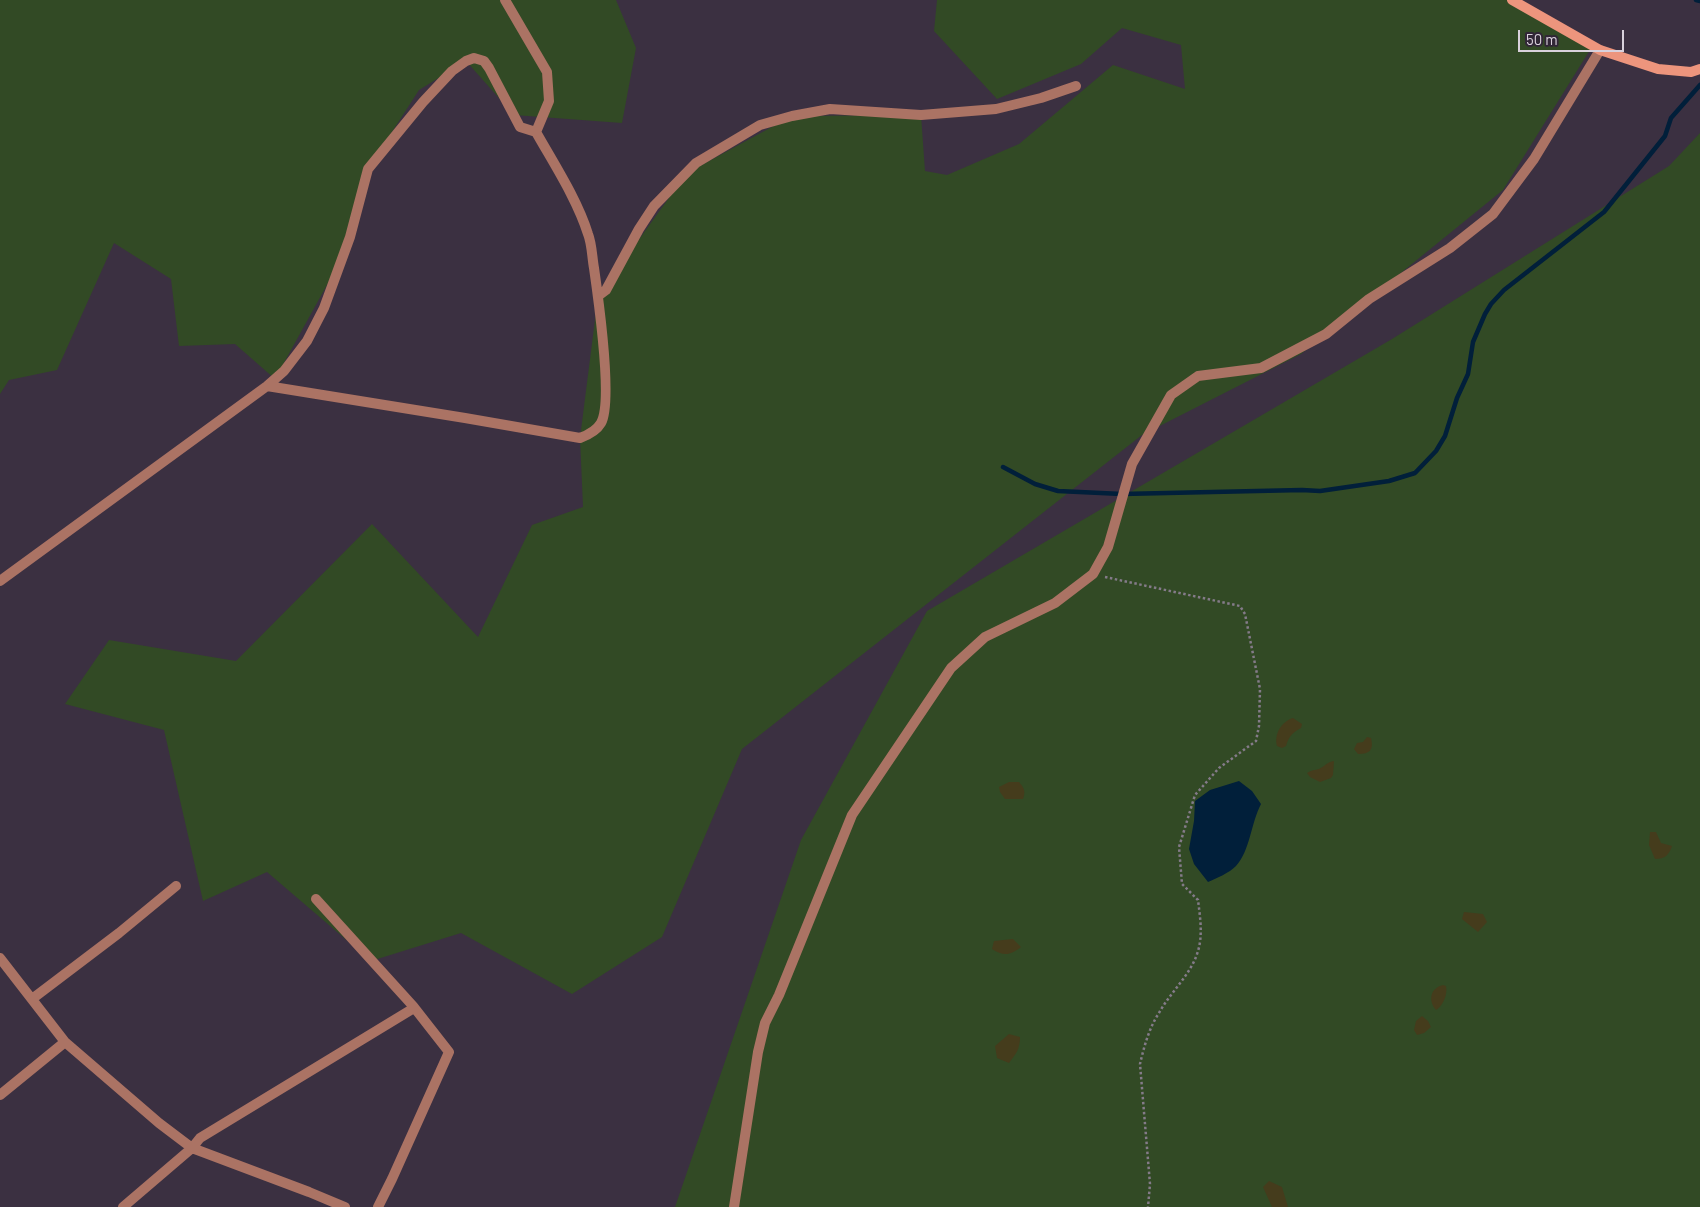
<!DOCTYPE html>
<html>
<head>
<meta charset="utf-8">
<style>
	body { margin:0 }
	#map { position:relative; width:1700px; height:1207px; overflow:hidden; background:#3b3041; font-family:Barlow,sans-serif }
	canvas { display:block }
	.scale { position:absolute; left:1518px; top:30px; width:106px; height:22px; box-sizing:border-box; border:2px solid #d9d1dc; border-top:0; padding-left:6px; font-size:15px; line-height:18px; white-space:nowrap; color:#d9d1dc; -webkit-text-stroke:4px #312637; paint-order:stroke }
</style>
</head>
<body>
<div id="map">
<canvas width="1700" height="1207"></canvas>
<div class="scale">50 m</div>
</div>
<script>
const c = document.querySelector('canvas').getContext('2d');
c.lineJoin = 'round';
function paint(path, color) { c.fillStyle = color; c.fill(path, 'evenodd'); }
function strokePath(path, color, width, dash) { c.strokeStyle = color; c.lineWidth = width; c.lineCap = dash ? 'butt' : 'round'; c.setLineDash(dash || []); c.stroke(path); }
paint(new Path2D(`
	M0,0h616l20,48 -14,75 -108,-8 -48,-54 -47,29 -51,79 -24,85 -69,125 -40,-35 -56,2 -8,-67 -57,-36 -57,127 -48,10 -9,14z
	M937,0h579l77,45 -90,145 -202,164 -159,81 -400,314 -80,188 -90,57 -111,-61 -90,28 -104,-89 -64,29 -39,-171 -99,-26 44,-64 127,21 136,-137 106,113 54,-112 51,-18 -3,-69 18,-142 89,-123 105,-57 129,-1 4,56 22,4 72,-31 94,-79 72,24 -4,-44 -59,-17 -41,36 -84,35 -63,-68z
	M1700,133v1074h-1025l126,-367 126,-229 465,-272 277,-173z`), '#324a25');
paint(new Path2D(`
	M1293,718l9,6 -1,4c-9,5 -12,8 -15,18l-4,2 -5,-2c-3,-12 4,-24 16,-28z
	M1367,737l4,1c3,12 -1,16 -13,16l-4,-5 3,-6 6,-1z
	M1334,761l-1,14 -2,3 -11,4 -10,-5 -3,-4c4,-3 8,-3 12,-4 6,-3 8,-7 15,-8z
	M1009,782h10c5,6 7,9 4,17h-18l-5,-7 -1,-5z
	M1650,832h6l5,11 11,3c-3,9 -7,13 -17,13l-6,-14z
	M1464,912l19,2 4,8 -9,10 -16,-13z
	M1013,939l8,8c-11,9 -18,9 -29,2l2,-8z
	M1443,985l3,1c2,8 -3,20 -10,24 -8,-9 -6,-22 7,-25z
	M1422,1016l6,5 3,6 -7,6 -7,2 -3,-5 2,-9z
	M1009,1034l11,3c0,12 -4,17 -11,26l-12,-5 -2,-12z
	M1269,1181l13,6 6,20h-16l-9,-20z`), '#453c1c');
paint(new Path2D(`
	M1239,781l13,10 9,13c-10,19 -11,47 -25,62 -7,7 -19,12 -28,16l-14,-18 -5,-15 5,-28 1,-20 15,-11z`), '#011f3a');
strokePath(new Path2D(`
	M1696,0l4,1
	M1003,467l32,17 23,7 64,3 180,-4 18,1 69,-10 26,-8 21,-22 9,-15 12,-38 11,-24 5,-32 12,-28 6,-10 13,-14 100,-78 61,-76 6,-18 29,-33`), '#011f3a', 4.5);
strokePath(new Path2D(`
	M1105,577l135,29 5,8 15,75 -1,37 -3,15 -37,27 -24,27 -16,52 3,37 16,16c2,16 5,35 0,51 -7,24 -27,40 -39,62 -10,15 -15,34 -19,51l10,120 -2,23`), '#847b89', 2.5, [2.5, 2.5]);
strokePath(new Path2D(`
	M505,0l42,72 2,29 -13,31
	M598,296l8,-6 33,-61 15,-23 42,-43 64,-38 32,-9 38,-7 91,6 75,-6 45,-11 35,-12
	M0,581l267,-195 17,-15 23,-30 17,-33 26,-71 18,-68 55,-67 29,-31 14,-10 8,-3 10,3 5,7 31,59 16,5c18,32 41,67 52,102 4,10 4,23 6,34 4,28 19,134 7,155 -4,7 -13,12 -21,15l-115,-20 -198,-32
	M316,899l97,107 36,46 -57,127 -14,28
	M0,958l65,84 94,81 33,25 117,44 36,15
	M32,999l87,-66 57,-47
	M0,1095l65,-53
	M123,1207l69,-59 8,-10 214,-130
	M734,1207l24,-155 7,-29 14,-28 73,-180 99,-147 34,-31 70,-34 38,-29 15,-27 24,-83 39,-69 27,-19 63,-8 65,-34 43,-35 81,-51 43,-34 41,-55 66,-109`), '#ab7364', 10);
strokePath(new Path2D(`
	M1512,0l88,50 58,19 33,3 9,-3`), '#ed957d', 10);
</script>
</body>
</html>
